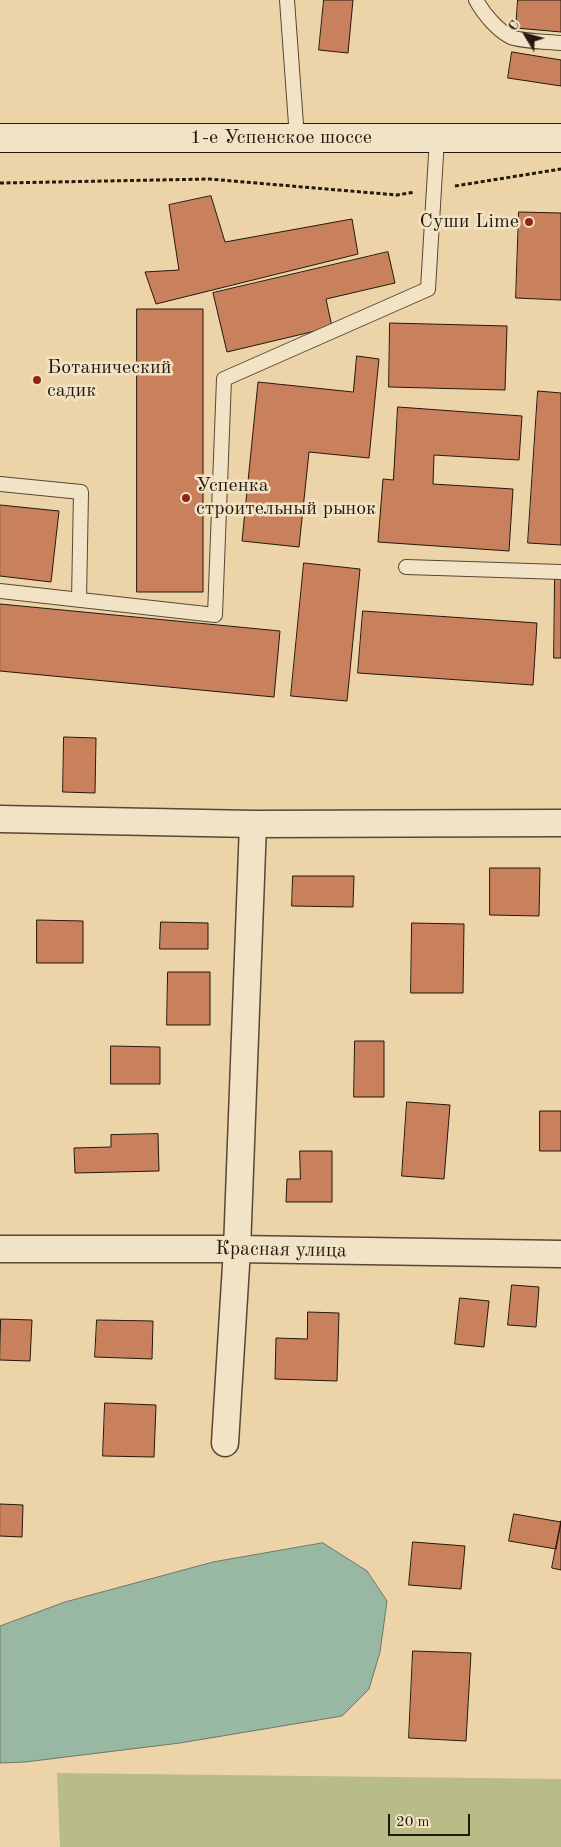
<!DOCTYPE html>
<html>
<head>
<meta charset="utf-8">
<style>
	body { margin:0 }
	#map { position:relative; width:561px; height:1847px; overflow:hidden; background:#ecd4a8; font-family:"Old Standard TT",serif }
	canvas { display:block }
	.north { position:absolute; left:501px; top:10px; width:50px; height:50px; -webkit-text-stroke:4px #f3e3c6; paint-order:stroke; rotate:307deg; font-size:14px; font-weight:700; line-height:20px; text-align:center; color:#23190d }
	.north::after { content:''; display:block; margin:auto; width:18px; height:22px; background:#23190d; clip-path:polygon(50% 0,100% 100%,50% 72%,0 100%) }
	.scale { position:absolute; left:388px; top:1814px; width:82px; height:22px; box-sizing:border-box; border:2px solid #23190d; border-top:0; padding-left:6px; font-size:15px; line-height:18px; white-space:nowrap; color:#23190d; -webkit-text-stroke:4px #f3e3c6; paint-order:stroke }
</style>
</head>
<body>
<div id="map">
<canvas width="561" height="1847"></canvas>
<div class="north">С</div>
<div class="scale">20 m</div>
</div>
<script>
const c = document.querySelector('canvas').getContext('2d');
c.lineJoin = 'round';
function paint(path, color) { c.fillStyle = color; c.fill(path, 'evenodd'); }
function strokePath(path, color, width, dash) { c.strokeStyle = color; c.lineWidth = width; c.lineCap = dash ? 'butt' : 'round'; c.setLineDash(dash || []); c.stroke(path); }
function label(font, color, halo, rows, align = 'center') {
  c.font = font + ' "Old Standard TT",serif'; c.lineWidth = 5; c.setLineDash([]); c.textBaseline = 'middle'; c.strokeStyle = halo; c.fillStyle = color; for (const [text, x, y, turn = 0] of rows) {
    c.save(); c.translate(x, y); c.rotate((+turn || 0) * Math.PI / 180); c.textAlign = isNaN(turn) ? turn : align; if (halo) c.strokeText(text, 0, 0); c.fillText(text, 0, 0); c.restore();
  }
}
paint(new Path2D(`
	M57,1773l504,6v68h-501z`), '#b8bd88');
const water = new Path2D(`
	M323,1543l44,28 20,30 -7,51 -11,37 -27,27 -162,27 -155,19 -25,1v-137l65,-24 148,-40z`);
paint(water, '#99b8a4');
strokePath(water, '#6a7868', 1);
const building = new Path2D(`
	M324,0h29l-5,53 -29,-3z
	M518,0h43v32l-45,-4z
	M512,52l49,8v26l-53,-8z
	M211,196l14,46 127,-23 6,35 -202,50 -11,-32 34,-2 -10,-65z
	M519,212l42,1v87l-45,-2z
	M388,252l7,31 -69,16 6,28 -105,25 -14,-59z
	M137,309h66v283h-66z
	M390,323l117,3 -2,64 -116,-3z
	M357,356l22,3 -10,99 -60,-6 -10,95 -57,-6 16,-159 95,10z
	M538,391l23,2v152l-33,-2z
	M398,407l124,9 -3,44 -85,-5 -1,29 80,5 -4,62 -131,-9 5,-63 10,1z
	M0,505l59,6 -8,71 -51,-6z
	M304,563l56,6 -13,132 -56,-5z
	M555,578h6v80h-7z
	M0,604l280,27 -6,66 -274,-26z
	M363,611l174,12 -4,62 -175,-12z
	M64,737l32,1 -1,55 -32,-1z
	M490,868h50l-1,48 -49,-1z
	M293,876h61l-1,31 -61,-1z
	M37,920l46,1v42h-46z
	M161,922l47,1v26h-48z
	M412,923l52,1 -1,69h-52z
	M168,972h42v53h-43z
	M355,1041h29v56h-30z
	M111,1046l49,1v37h-49z
	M407,1102l43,3 -6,74 -42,-3z
	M540,1111h21v40h-21z
	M158,1134l1,37 -84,2 -1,-25 37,-1v-12z
	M300,1151h32v51h-46l1,-23h13z
	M512,1285l27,2 -3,40 -28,-2z
	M460,1298l29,3 -5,46 -29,-3z
	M308,1312l31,1 -2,68 -62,-2 1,-41 31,1z
	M1,1319l31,1 -2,41 -30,-1z
	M97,1320l56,1 -1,38 -57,-2z
	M105,1403l51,2 -2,52 -51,-1z
	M0,1504l23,1 -1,32 -22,-1z
	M514,1514l47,8 -5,27 -47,-8z
	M561,1521v49l-9,-2z
	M413,1542l52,4 -4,43 -52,-4z
	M413,1651l58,2 -5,88 -57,-3z`);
paint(building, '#c9815d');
strokePath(building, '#23190d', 1);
const service = new Path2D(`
	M287,0l10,138
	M476,0c7,13 21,30 35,37 8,4 39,5 50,6
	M0,484l81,8 -2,108
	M406,567l155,5
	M0,591l215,24 9,-236 204,-90 9,-151`);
const minor = new Path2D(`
	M0,819l253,5 308,-1
	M0,1249h237l324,5
	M225,1443l12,-194 16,-425`);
const secondary = new Path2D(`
	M0,138h561`);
strokePath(service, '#554834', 16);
strokePath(minor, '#554834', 29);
strokePath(secondary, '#23190d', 30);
strokePath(new Path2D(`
	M0,183l209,-4 188,16 18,-3
	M455,186l106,-17`), '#23190d', 3, [4, 2.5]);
strokePath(service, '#f3e3c6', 14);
strokePath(minor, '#f3e3c6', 26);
strokePath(secondary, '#f3e3c6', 28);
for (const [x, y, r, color] of [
	[529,222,5,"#8f2418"],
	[37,380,5,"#8f2418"],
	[186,498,5,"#8f2418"]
]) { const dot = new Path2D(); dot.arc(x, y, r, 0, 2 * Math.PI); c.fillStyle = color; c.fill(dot); strokePath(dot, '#f3e3c6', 2); }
label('20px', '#23190d', '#f3e3c6', [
	["1-е Успенское шоссе",281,138],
	["Красная улица",281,1250,1]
]);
label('20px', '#23190d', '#f3e3c6', [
	["Суши Lime",519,222,"right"],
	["Ботанический",47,368],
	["садик",47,391],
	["Успенка",196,486],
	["строительный рынок",196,509]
], 'left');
</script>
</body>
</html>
